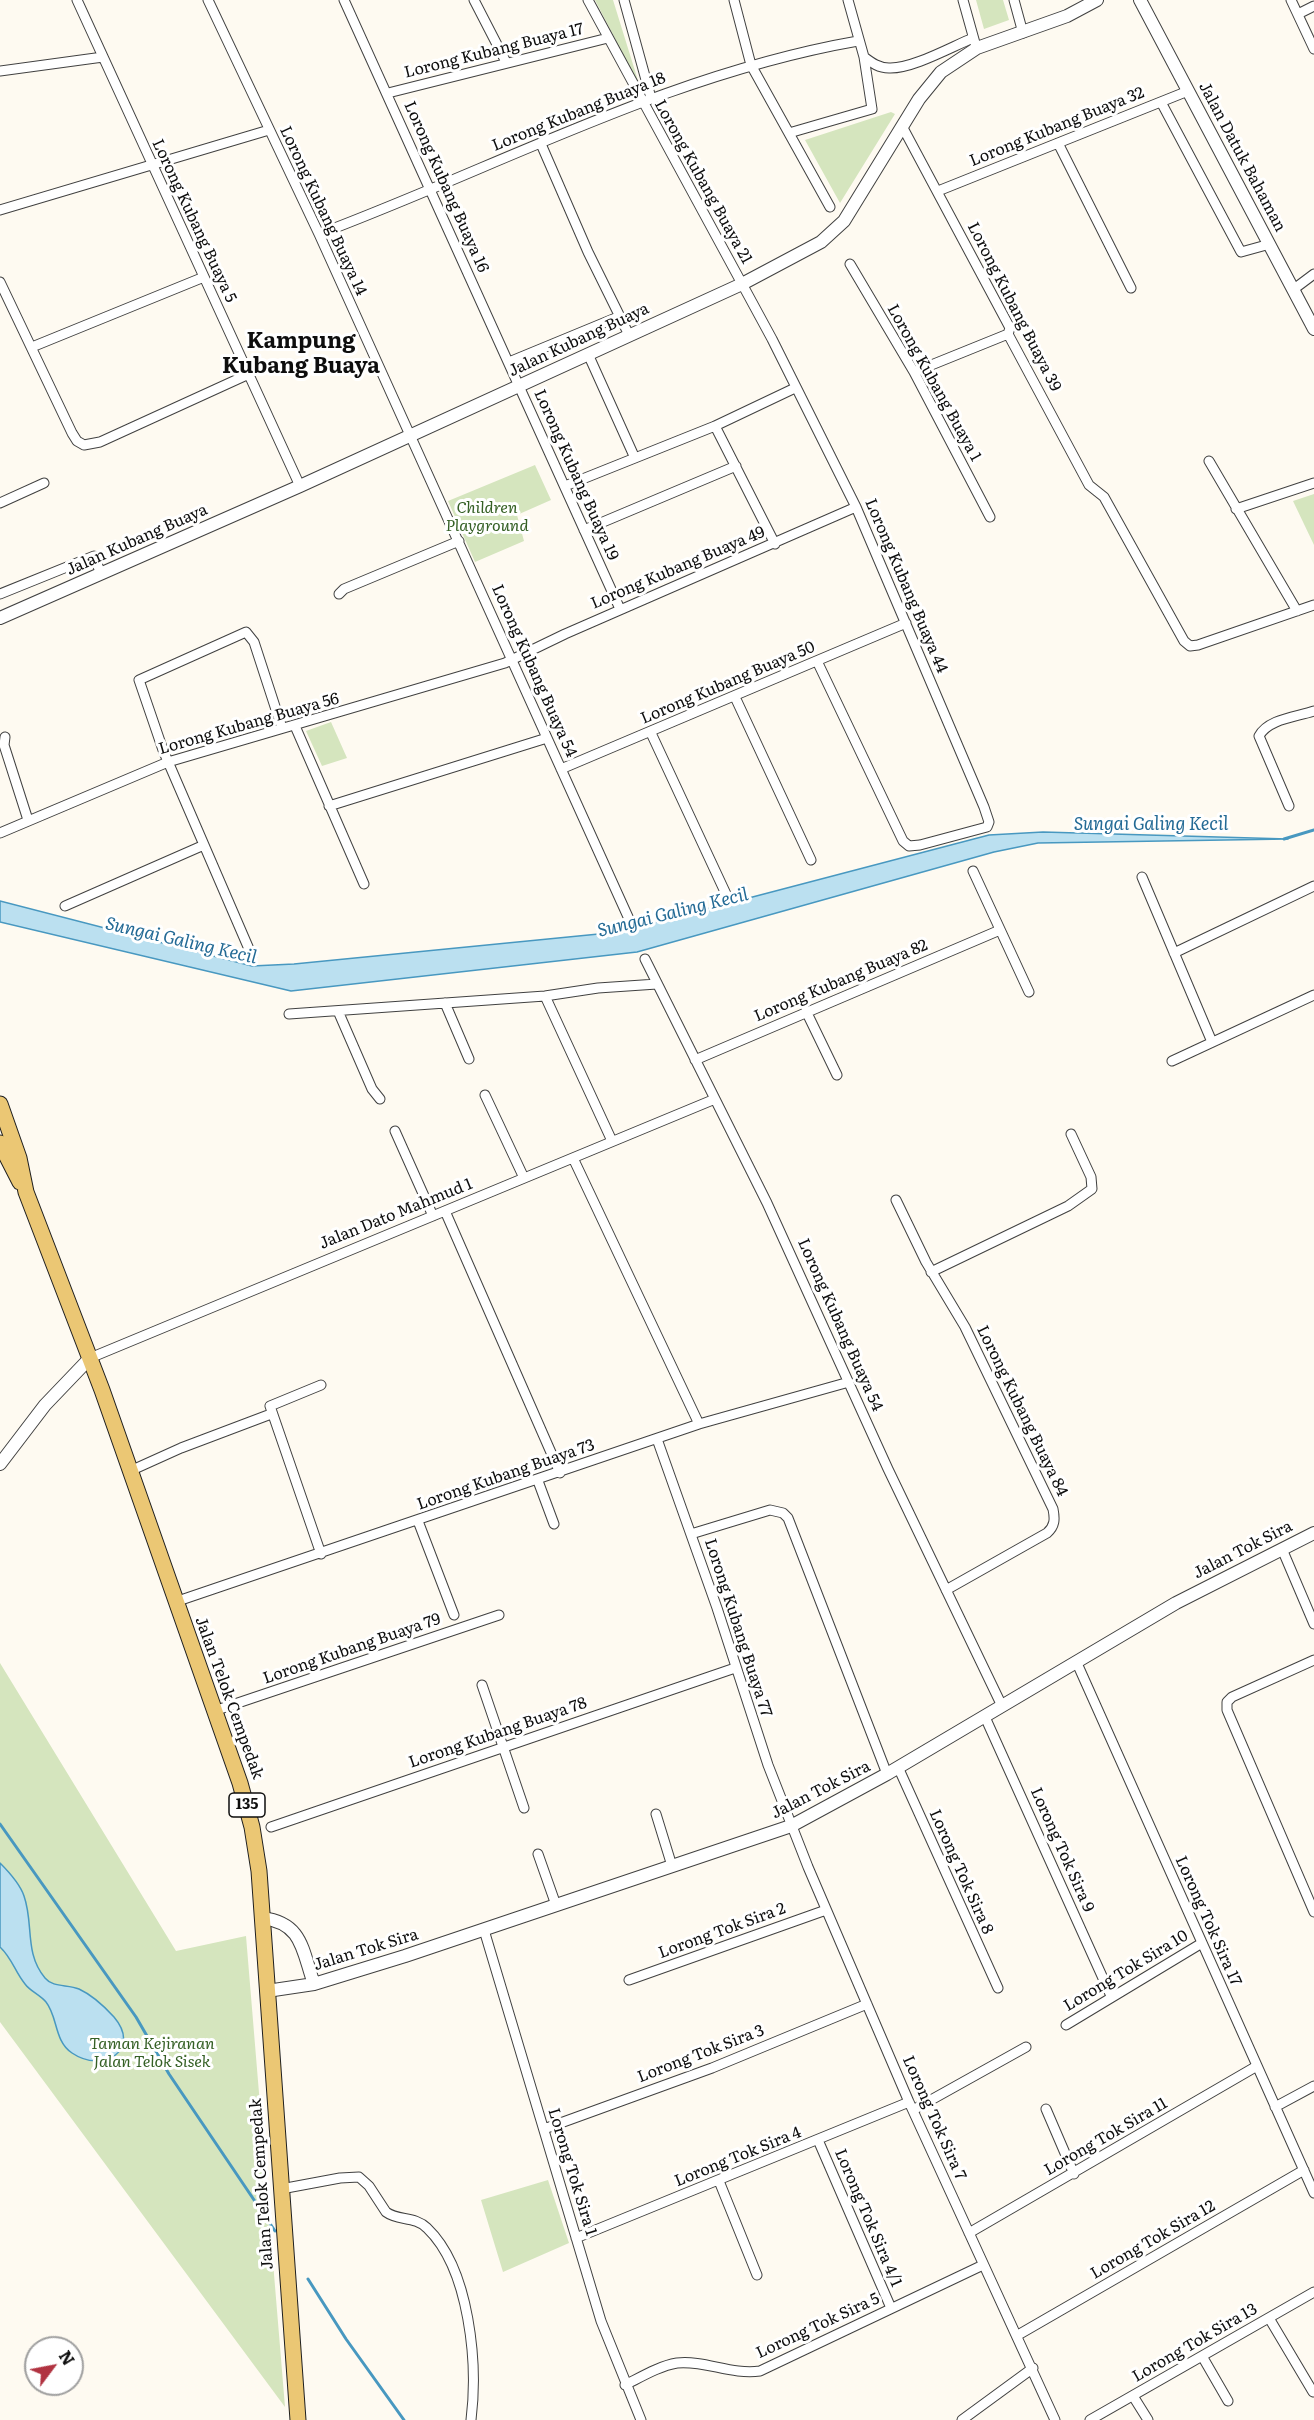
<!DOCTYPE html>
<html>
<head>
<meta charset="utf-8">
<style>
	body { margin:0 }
	#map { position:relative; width:1314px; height:2420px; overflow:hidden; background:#fefaf1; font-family:Literata,serif }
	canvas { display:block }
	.north { position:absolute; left:24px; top:2336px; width:60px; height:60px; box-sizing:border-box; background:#fff; border:2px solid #9f9f9f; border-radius:50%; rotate:58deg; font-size:16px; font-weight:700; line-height:24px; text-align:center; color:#0e0e0e }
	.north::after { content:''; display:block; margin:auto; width:21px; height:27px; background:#b13341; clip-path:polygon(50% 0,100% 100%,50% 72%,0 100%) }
</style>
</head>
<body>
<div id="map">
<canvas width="1314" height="2420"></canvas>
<div class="north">N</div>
</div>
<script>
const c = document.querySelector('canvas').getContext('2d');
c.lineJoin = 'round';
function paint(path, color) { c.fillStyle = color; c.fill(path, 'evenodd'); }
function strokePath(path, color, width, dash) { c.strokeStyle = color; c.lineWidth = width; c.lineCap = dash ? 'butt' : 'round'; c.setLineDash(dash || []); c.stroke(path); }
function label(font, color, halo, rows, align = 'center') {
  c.font = font + ' Literata,serif'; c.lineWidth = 6; c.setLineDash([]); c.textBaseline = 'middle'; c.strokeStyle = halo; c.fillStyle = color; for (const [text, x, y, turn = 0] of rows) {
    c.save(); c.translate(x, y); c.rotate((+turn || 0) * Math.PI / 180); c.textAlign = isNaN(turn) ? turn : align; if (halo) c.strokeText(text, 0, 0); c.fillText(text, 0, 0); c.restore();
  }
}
paint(new Path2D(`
	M595,0h18l27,87z
	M976,0h27l6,20 -25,9z
	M891,112l4,2 -55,89 -35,-63z
	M535,465l16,35 -34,15 7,26 -49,21 -27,-61z
	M1314,494v51l-21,-44z
	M331,722l16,36 -25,8 -16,-35z
	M0,1663l176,288 70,-15 39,471 -285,-385z
	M548,2180l21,63 -66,29 -22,-72z`), '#d5e5be');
const water = new Path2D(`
	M1043,832l245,7 -250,4 -44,9 -357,100 -346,39 -291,-69v-21l252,65 42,-2 325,-32 370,-97z
	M0,1863c9,9 20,21 24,33 10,28 0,57 21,82 8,10 23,6 34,11 13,6 25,17 35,28 28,33 -11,57 -42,36 -18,-12 -14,-36 -26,-51 -6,-7 -16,-11 -21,-18 -10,-12 -13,-26 -25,-37z`);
paint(water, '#bbe0f0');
strokePath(water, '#4898c0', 1.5);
strokePath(new Path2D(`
	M1284,839l30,-9
	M0,1824l136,193 33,57 106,157
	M308,2279l38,60 58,81`), '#4898c0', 3);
const minor = new Path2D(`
	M77,0l223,486
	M208,0l111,234 310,685
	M344,0l276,609
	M474,0l32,62
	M588,0l184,339 84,168 128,300 5,15 -2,5 -67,18 -11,1 -6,-5 -86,-180
	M624,0l27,98
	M734,0l17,65 79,142
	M963,0l12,43
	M1014,0l9,33
	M1291,0l23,49
	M1298,14l16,-8
	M864,57c8,6 15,11 25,11 23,1 62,-21 84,-30
	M0,71l103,-14
	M388,93l220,-55
	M1161,102l80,150 29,-8
	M902,126l108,202 -2,6 81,151 15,12 80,144 6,5 8,-1 116,-40
	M789,133l83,-24 -8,-52 -16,-57
	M1058,143l73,145
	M541,144l47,108 41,83
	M938,191l250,-100
	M0,210l269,-80
	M319,234c179,-67 349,-160 539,-193
	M850,264l64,108 76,145
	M0,282l72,151 5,8 7,4 16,-3 149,-68
	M1294,289l20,-15
	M32,347l172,-70
	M588,354l46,102
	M509,362l109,-45
	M914,372l94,-38
	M715,426l60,118
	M1209,461l88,150
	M565,486l150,-60 80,-38
	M0,503l44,-20
	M1236,509l78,-26
	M584,530l152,-64
	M0,594l94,-38 7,18
	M339,594l5,-5 115,-48
	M735,697l76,163
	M295,726l69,158
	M651,733l75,161
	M5,737l-1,8 24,75
	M561,769l345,-146
	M329,806l218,-68
	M1289,806l-30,-70c9,-17 37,-19 55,-25
	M0,833l168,-71 337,-99 60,-29 291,-127
	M973,871l56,121
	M1142,877l70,165
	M65,906l139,-61
	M1174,953l140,-67
	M252,956l-89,-206 -24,-70 107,-48 8,10 28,86
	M645,959l122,244 121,266 114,237
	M545,996l67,145
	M445,1003l24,56
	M338,1011l34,78 8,10
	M806,1011l31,64
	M289,1014l256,-18 53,-8 59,-4
	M695,1060l305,-130
	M1172,1061l142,-66
	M485,1095l39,83
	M395,1131l38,85
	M573,1158l126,266
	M896,1200l30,62 39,65 88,182c2,10 2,17 -6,24l-101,57
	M445,1211l115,262
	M931,1272l137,-66 24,-17 -1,-12 -20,-43
	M90,1358l625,-259
	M321,1385l-51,21 51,148
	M657,1439l60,169 51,157 40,102 101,235 146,318
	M130,1471l51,-23 90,-34
	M538,1481l16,43
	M418,1521l36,94
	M691,1534l79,-24 13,3 5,5 99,256
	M1282,1549l32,75
	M175,1602l524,-178 150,-42
	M1314,1660l-82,37 -5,5v8l87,202
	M1076,1661l238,532
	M482,1685l42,123
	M214,1711l285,-96
	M985,1717l126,279
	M898,1767l100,221
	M656,1814l16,52
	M271,1827l464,-159
	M538,1854l18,51
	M484,1930l117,391 40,99
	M629,1980l197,-70
	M1066,2025l136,-82
	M1275,2107l39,-21
	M1046,2109l28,65
	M913,2110l113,-63
	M544,2129l168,-61 155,-64
	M818,2140l73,168
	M719,2181l38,94
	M281,2189l59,-11 19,-1 10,9 17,26c12,9 29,4 41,16 43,41 51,136 44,192
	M969,2233l288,-167
	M576,2238l333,-136
	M1269,2318l44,74
	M1018,2335l286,-165
	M1202,2356l26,45
	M625,2385c16,-8 34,-19 52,-22 28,-3 54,12 83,8l223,-106
	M1133,2396l15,24
	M962,2420l71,-52
	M1090,2420l224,-128`);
const tertiary = new Path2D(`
	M1140,0l174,329
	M0,618l300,-132 442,-202 79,-42 23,-21 75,-122 22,-27 36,-24 90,-32 30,-16
	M0,1464l45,-59 45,-47
	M262,1918c41,5 40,32 52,66
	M267,1991l47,-7 91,-28 386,-130 96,-52 289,-171 138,-70`);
const primary = new Path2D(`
	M0,1104l19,54 7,34 76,198 138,393 12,44 7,44 39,549
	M0,1143l20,39`);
strokePath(minor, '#414141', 11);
strokePath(tertiary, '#414141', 14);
strokePath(primary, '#1f1f1f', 17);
strokePath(minor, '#fff', 9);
strokePath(tertiary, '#fff', 12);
strokePath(primary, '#ebc774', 15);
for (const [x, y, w] of [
	[247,1805,36]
]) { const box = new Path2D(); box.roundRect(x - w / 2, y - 12, w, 24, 4.5); c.fillStyle = '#fff'; c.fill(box); strokePath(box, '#0e0e0e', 1.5); }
label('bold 15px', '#0e0e0e', null, [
	["135",247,1805]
]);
label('16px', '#0e0e0e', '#fff', [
	["Lorong Kubang Buaya 17",494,51,-14],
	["Lorong Kubang Buaya 18",579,112,-22],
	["Lorong Kubang Buaya 32",1057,127,-22],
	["Jalan Datuk Bahaman",1242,157,62],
	["Lorong Kubang Buaya 21",703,182,61],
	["Lorong Kubang Buaya 16",446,187,66],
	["Lorong Kubang Buaya 14",323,211,65],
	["Lorong Kubang Buaya 5",194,221,65],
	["Lorong Kubang Buaya 39",1014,307,63],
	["Jalan Kubang Buaya",579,340,-25],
	["Lorong Kubang Buaya 1",934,383,61],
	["Lorong Kubang Buaya 19",576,475,66],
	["Jalan Kubang Buaya",137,540,-24],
	["Lorong Kubang Buaya 49",678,568,-23],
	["Lorong Kubang Buaya 44",906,586,67],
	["Lorong Kubang Buaya 54",534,671,66],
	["Lorong Kubang Buaya 50",728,683,-23],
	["Lorong Kubang Buaya 56",249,724,-16],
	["Lorong Kubang Buaya 82",841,981,-23],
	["Jalan Dato Mahmud 1",396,1214,-22],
	["Lorong Kubang Buaya 54",840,1325,66],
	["Lorong Kubang Buaya 84",1022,1411,64],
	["Lorong Kubang Buaya 73",506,1475,-19],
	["Jalan Tok Sira",1243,1550,-27],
	["Lorong Kubang Buaya 77",738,1628,72],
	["Lorong Kubang Buaya 79",352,1649,-19],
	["Jalan Telok Cempedak",229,1698,70],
	["Lorong Kubang Buaya 78",498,1733,-19],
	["Jalan Tok Sira",821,1790,-27],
	["Lorong Tok Sira 9",1062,1850,66],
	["Lorong Tok Sira 8",961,1872,66],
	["Lorong Tok Sira 17",1208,1921,66],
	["Lorong Tok Sira 2",722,1931,-20],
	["Jalan Tok Sira",366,1950,-17],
	["Lorong Tok Sira 10",1126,1971,-31],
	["Lorong Tok Sira 3",701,2054,-21],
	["Lorong Tok Sira 7",934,2118,66],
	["Lorong Tok Sira 11",1106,2137,-30],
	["Lorong Tok Sira 4",738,2157,-22],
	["Lorong Tok Sira 1",572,2172,73],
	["Jalan Telok Cempedak",262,2184,-94],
	["Lorong Tok Sira 4/1",868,2218,67],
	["Lorong Tok Sira 12",1153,2240,-30],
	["Lorong Tok Sira 5",818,2326,-25],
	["Lorong Tok Sira 13",1195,2343,-30]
]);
label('italic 16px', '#356025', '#fff', [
	["Children",487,508],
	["Playground",487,526],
	["Taman Kejiranan",152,2044],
	["Jalan Telok Sisek",152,2062]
]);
label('italic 18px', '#236a95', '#fff', [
	["Sungai Galing Kecil",1151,825],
	["Sungai Galing Kecil",673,913,-14],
	["Sungai Galing Kecil",181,941,13]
]);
label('bold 22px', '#0e0e0e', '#fff', [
	["Kampung",301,342],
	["Kubang Buaya",301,367]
]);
</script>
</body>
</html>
